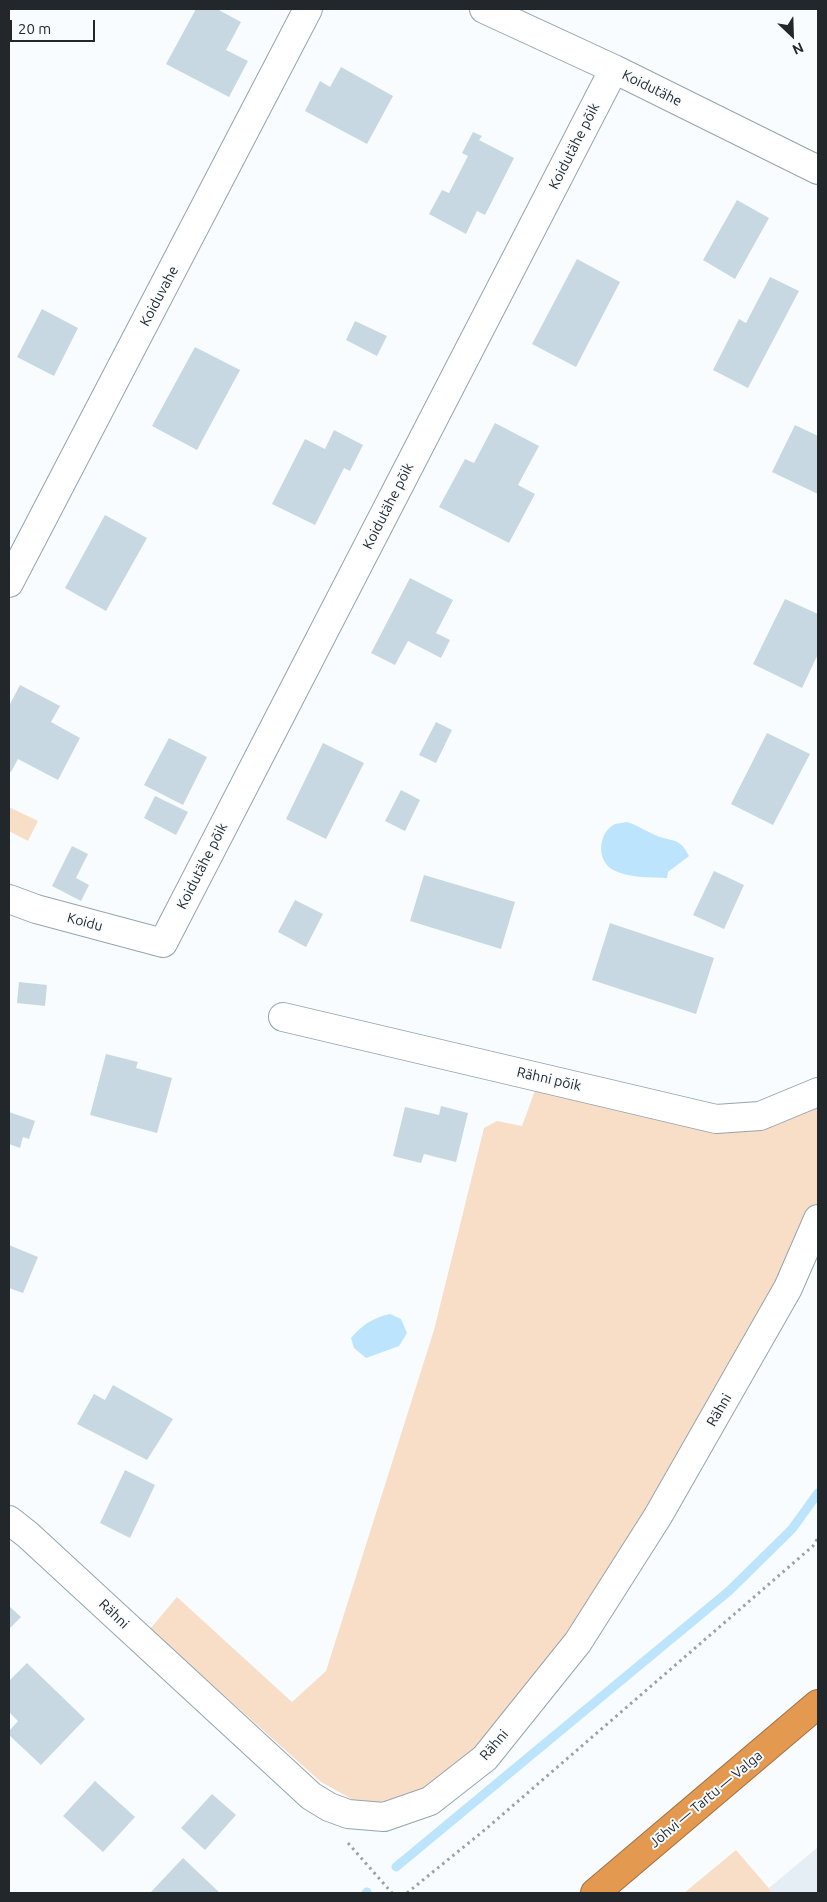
<!DOCTYPE html>
<html>
<head>
<meta charset="utf-8">
<style>
	body { margin:0 }
	#map { position:relative; width:827px; height:1902px; overflow:hidden; background:#f8fcfe; font-family:Ubuntu,sans-serif }
	canvas { display:block }
	.frame { position:absolute; inset:0; border:10px solid #21272b; pointer-events:none }
	.north { position:absolute; left:767px; top:10px; width:50px; height:50px; -webkit-text-stroke:4px #f8fcfe; paint-order:stroke; rotate:156deg; font-size:14px; font-weight:700; line-height:20px; text-align:center; color:#21272b }
	.north::after { content:''; display:block; margin:auto; width:18px; height:22px; background:#21272b; clip-path:polygon(50% 0,100% 100%,50% 72%,0 100%) }
	.scale { position:absolute; left:10px; top:20px; width:85px; height:22px; box-sizing:border-box; border:2px solid #21272b; border-top:0; padding-left:6px; font-size:15px; line-height:18px; white-space:nowrap; color:#21272b; -webkit-text-stroke:4px #f8fcfe; paint-order:stroke }
</style>
</head>
<body>
<div id="map">
<canvas width="827" height="1902"></canvas>
<div class="frame"></div>
<div class="north">N</div>
<div class="scale">20 m</div>
</div>
<script>
const c = document.querySelector('canvas').getContext('2d');
c.lineJoin = 'round';
function paint(path, color) { c.fillStyle = color; c.fill(path, 'evenodd'); }
function strokePath(path, color, width, dash) { c.strokeStyle = color; c.lineWidth = width; c.lineCap = dash ? 'butt' : 'round'; c.setLineDash(dash || []); c.stroke(path); }
function label(font, color, halo, rows, align = 'center') {
  c.font = font + ' Ubuntu,sans-serif'; c.lineWidth = 4; c.setLineDash([]); c.textBaseline = 'middle'; c.strokeStyle = halo; c.fillStyle = color; for (const [text, x, y, turn = 0] of rows) {
    c.save(); c.translate(x, y); c.rotate((+turn || 0) * Math.PI / 180); c.textAlign = isNaN(turn) ? turn : align; if (halo) c.strokeText(text, 0, 0); c.fillText(text, 0, 0); c.restore();
  }
}
paint(new Path2D(`
	M818,1847v46h-45l-4,-5z`), '#e4eef4');
paint(new Path2D(`
	M9,807l29,14 -10,20 -19,-10z
	M540,1077l176,42 98,-24 4,18v106l-160,297 -173,242 -101,59 -63,-35 -171,-153 27,-32 115,105 34,-31 108,-341 50,-202 13,-7 25,5z
	M736,1850l37,43h-89z`), '#f9dec7');
paint(new Path2D(`
	M627,822c10,3 17,8 26,12 17,9 26,1 36,22l-21,16 -1,6c-18,-1 -38,0 -54,-8 -17,-9 -15,-38 2,-46 4,-1 9,-1 12,-2z
	M390,1314l11,5 6,14 -8,13 -33,12 -12,-10 -3,-10c12,-14 22,-20 39,-24z`), '#bce5fd');
strokePath(new Path2D(`
	M396,1867l333,-276 63,-62 26,-36
	M366,1893l1,-1`), '#bce5fd', 9);
paint(new Path2D(`
	M196,9h21l24,13 -15,28 22,11 -19,36 -63,-33z
	M341,67l52,29 -26,48 -62,-33 15,-30 10,6z
	M473,132l9,4 -3,4 35,18 -29,57 -8,-4 -11,23 -37,-20 13,-24 7,3 19,-37 -6,-3z
	M737,200l32,18 -34,61 -32,-19z
	M577,259l43,23 -44,85 -44,-23z
	M770,277l29,14 -51,97 -35,-18 26,-51 7,4z
	M42,309l36,19 -24,48 -37,-19z
	M355,321l32,15 -10,20 -31,-16z
	M195,347l45,23 -43,80 -45,-24z
	M495,423l44,23 -21,39 17,9 -26,49 -70,-36 26,-48 9,4z
	M795,425l23,11v58l-46,-22z
	M334,430l29,15 -13,26 -6,-3 -29,57 -43,-21 33,-65 20,10z
	M105,515l42,23 -41,73 -41,-23z
	M410,578l43,22 -17,33 14,7 -9,18 -33,-17 -13,24 -24,-12z
	M785,599l33,15v40l-16,34 -49,-24z
	M20,685l40,21 -9,16 29,16 -22,42 -40,-21 -7,13 -2,-1v-65z
	M436,722l16,8 -16,33 -17,-8z
	M767,733l43,21 -37,71 -42,-21z
	M169,738l38,19 -24,48 -39,-20z
	M323,743l41,20 -38,76 -40,-20z
	M401,790l19,10 -15,31 -20,-10z
	M155,796l33,16 -12,23 -32,-17z
	M72,846l16,8 -12,24 13,7 -8,16 -29,-15z
	M714,871l30,14 -20,44 -31,-14z
	M424,875l91,27 -14,47 -91,-28z
	M295,900l28,14 -17,33 -28,-15z
	M610,923l104,35 -18,56 -104,-34z
	M19,982l28,3 -2,21 -28,-3z
	M106,1054l32,8 -2,6 36,10 -15,55 -67,-18z
	M441,1106l27,7 -12,49 -32,-8 -3,9 -28,-7 12,-49 34,8z
	M9,1112l26,9 -6,18 -6,-2 -3,11 -11,-4z
	M9,1245l29,12 -15,36 -14,-5z
	M113,1385l60,34 -26,41 -70,-36 17,-30 11,6z
	M125,1470l30,15 -25,53 -30,-15z
	M9,1606l12,11 -12,12z
	M27,1663l58,56 -44,46 -32,-30v-4l9,-10 -9,-9v-31z
	M95,1781l40,36 -32,35 -40,-36z
	M212,1794l24,21 -31,35 -24,-22z
	M183,1858l37,35h-70z`), '#c7d8e2');
const minor = new Path2D(`
	M484,9l130,60 204,101
	M9,583l299,-574
	M9,899l27,10 127,34 451,-874
	M283,1017l433,102 44,-3 58,-24
	M9,1520l19,15 283,261 18,11 19,7 36,3 46,-16 55,-43 93,-116 80,-126 130,-228 30,-69`);
const highway = new Path2D(`
	M595,1893l223,-189`);
strokePath(minor, '#94a5af', 30);
strokePath(highway, '#a07144', 30);
strokePath(new Path2D(`
	M348,1843l44,50
	M407,1893l80,-65 326,-282 5,-8`), '#9ca1a4', 3, [2.5, 4]);
strokePath(minor, '#fff', 28);
strokePath(highway, '#e49951', 28);
label('14px', '#21272b', '#f8fcfe', [
	["Koidutähe",652,88,26],
	["Koidutähe põik",574,146,-63],
	["Koiduvahe",159,296,-62],
	["Koidutähe põik",388,506,-63],
	["Koidutähe põik",202,866,-63],
	["Koidu",85,922,15],
	["Rähni põik",549,1079,13],
	["Rähni",719,1410,-60],
	["Rähni",114,1614,44],
	["Rähni",494,1745,-49],
	["Jõhvi — Tartu — Valga",706,1799,-40]
]);
</script>
</body>
</html>
